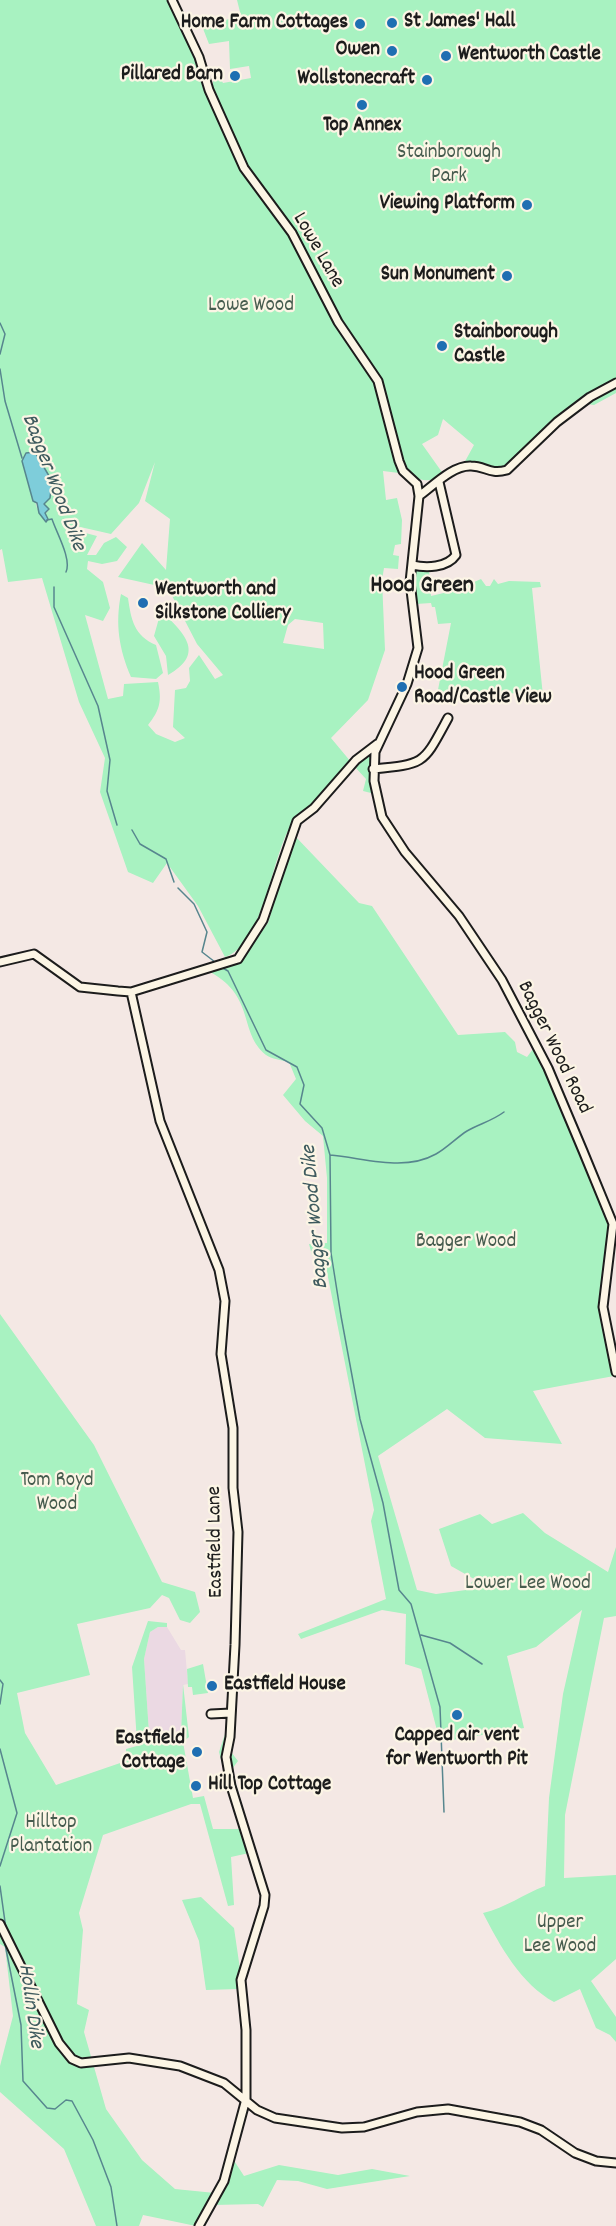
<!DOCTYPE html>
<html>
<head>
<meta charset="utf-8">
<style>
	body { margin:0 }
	canvas { display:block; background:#f4e8e4 }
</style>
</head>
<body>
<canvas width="616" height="2226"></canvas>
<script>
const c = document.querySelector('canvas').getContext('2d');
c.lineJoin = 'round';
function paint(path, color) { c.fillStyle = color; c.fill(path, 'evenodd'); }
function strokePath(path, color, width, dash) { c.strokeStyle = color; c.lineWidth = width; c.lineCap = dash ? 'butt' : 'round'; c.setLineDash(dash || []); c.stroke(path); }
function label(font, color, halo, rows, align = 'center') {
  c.font = font + ' Dekko,sans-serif'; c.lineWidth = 4.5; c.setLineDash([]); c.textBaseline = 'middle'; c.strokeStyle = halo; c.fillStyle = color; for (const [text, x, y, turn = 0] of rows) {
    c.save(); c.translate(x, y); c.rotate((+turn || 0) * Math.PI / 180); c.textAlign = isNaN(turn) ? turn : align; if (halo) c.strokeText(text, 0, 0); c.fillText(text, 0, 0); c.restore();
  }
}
paint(new Path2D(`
	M158,1627h9l14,23h4l3,34 -5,1 -2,50 -25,6 -7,-8 -5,-74 6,-27z`), '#ebd9e3');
paint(new Path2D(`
	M0,0h169l27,57 9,32 38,81 48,67 42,85 40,55 8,21 11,52 7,23 -16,-2 3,29 11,-2 5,22 -1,24 -6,1 -2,10 6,1 -1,13 -14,-1 -2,12 3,70 -17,50 -37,38 20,24c-14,12 -23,28 -37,41 -9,9 -18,14 -25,26 -18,32 -26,116 -64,128l-27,-51 -31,-43 -14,20 -25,-11 -28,-80 5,-34 -26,-56 -37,-124 -34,4 -6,-33 -2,1zM41,459l1,7 10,15 -2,13 -6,11 5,5 -4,4 2,8 -10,-14 -15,-47zM155,462l-10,39 25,18 -4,51 -24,-27 -24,34 50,11 29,56 26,31 -8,4 -16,-24 -10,13 1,13 -4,7 -11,2 -2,37 12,11 -10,4 -19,-8 -8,-9c12,-15 14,-24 10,-43l-34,2 -1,12 -15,3 -23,-84 18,6 7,-13 -7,-26 -16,-13 1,-8 14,3 15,-3 10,-14 -11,-10 -12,6 -8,12h-9l10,-19 -23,-6 2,-4 35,8 28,-31zM295,619l28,4 1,26 -41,-6 5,-18z
	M237,0h379v393l-22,12 -8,-1 1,-9c-18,14 -38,27 -54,44 -9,10 -16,24 -30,29 -13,5 -26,-7 -40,-3l11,-20 -31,-26 -5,16 -16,9 22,31c-17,9 -29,7 -41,-10l-22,-85 -41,-60 -44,-90 -50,-63 -33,-77v-12l6,-2 4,7 28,-5 -2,-12 -19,3 -1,-28 -20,3 -7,-18 39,-10z
	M415,570h14l2,26 25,-6 25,-11 5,7h4l4,-7 4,5 11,-3 31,1 1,5 -9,1 11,108 -57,-5 -50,9 15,-77 -13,1 -3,-17h-3l-1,-4 -15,1 -3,-23z
	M121,594l7,4c3,21 6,38 28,47l7,28 -7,6 -25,-2c-12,-28 -16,-53 -10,-83z
	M161,611c22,21 46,42 7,64l-2,-19 -12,-20z
	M372,751l3,43 -12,-3 3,-12 -12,-13z
	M294,835l65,68 13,3 86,129 47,-3 10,10 2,10 10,5 6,-8 12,20 64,154 -11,83 16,70 -81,15 29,53 -77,-6 -38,-29 -69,47 39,134 19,4 30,-4 8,-11 -23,-13 -12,-37 41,-15 12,10 31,-11 22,20 63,39 8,-25v69l-12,2 -39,197 -1,63 52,-3v84l-25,22 25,36v25l-6,-7 -14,-7 -16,-39 -26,13c-33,-18 -54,-56 -71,-89 23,-5 40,-19 62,-27l4,-88 14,-104 19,-84 -46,37 -29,9 17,72 -84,14 -19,-73 -16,-5 1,-50 -24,-4 -81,29 -3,-5 88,-35 -15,-78 3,-11 -48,-243 -14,-12 -3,-11 18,-1v-65l-4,-42 -18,-15 -22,-26 13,-16 -7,-17c-7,-2 -18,-3 -23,-7 -28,-23 -10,-58 -56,-83l30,-11 28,-38z
	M0,1314l94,131 68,137 33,10 5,20 -10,11 -10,-3 -11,-22 -7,-3 -12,13 -73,16 13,51 -73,18 8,40 31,52 70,-24v-12l18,-5 -7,-2 -5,-75 16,-46 19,2v4h-9l-8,5 -6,27 5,74 7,8 25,-6 2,-51 6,53 -6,5 10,56 11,-2 9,33h26l-20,-77 6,-18 3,14 10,13 -6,8 18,65 -5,-2 4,21 -18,4 3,48 -6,1 -28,-102h-9l-88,31 -24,78 4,17 -6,74 12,6 -5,22 22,77 36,51 33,29 40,4 -19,33 -53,-11 -4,11h-43l-32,-77 -64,-57v-26l13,-50 -8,-69 -5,-3z
	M203,1664l5,29 -15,2 -1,-8h-4l-1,-18z
	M201,1897l33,31 6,41 -2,20 -32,1 -7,-49 -17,-41z
	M233,2159l11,17 35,-11 59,10 34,-6 38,7 -83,13 -29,-8 -21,-1 -14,27 -5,-3 -45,1 8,-11z`), '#a8f2c1');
const water = new Path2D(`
	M35,452l17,29 -2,17 -6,6 5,5 -4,4 3,6 -2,3 -7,-9 -2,-10 -4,-2 -11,-40 4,-8z`);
paint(water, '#7ecdda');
strokePath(water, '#57868e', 1.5);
strokePath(new Path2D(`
	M0,323l5,11 -5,20
	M0,369l5,32 17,57
	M47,520l5,-1c4,13 20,40 14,53
	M54,587v20l44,99 12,54 -3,31 10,34
	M132,830l8,14 26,15 8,23
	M178,888l16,16 13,28 -5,20 13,10
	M221,967l7,4 38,79 31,17 7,18 -4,19 22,24 8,27 1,98 10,63 19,103 23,84 16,87 12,14 29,103 4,105
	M330,1155c35,3 74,17 106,-1 11,-6 20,-16 31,-23 12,-7 25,-10 37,-19
	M421,1635l29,8 32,21
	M0,1680l3,4 -3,20
	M0,1749l17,64 -17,53
	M0,1886l6,43
	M4,1939l17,86 2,56 24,27 8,1 11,-9 6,1 21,39 18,47 6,39`), '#57868e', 1.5);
const minor = new Path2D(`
	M172,0l27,57 10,33 35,78 48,65 46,89 40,59 21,80 4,10 14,13
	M417,484l2,12 -9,86 8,66 -11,36 -32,68 -1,29 8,36 23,35 54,64 43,64 46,88 35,83 30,73 -10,83 13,65
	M419,496c14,-10 34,-31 52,-30 15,0 18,9 36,4l50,-48 33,-25 26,-14
	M412,565c14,3 35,3 44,-10l-17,-73
	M373,769c53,-5 50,-5 75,-51
	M0,962l34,-8 46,33 38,4 13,1 107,-33 25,-39 34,-99 17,-13 42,-48 21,-16
	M131,992l29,129 59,149 6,31 -4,53 12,74v60l5,44 -3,113 -5,92 -4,20 5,29 34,109 -1,11 -23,74 5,50v69l-22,82 -25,45
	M211,1714l20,-1
	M0,1924l59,119 13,16 9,4 48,-5 51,8 44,17 33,27 18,8 67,10 22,-1 53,-15 31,-3 72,13 21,8 34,23 21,8 20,2`);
strokePath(minor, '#1c1c1c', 11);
strokePath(minor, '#fcf5e5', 7);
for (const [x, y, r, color] of [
	[392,23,6,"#1f6fb2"],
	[360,24,6,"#1f6fb2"],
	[392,51,6,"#1f6fb2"],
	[446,56,6,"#1f6fb2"],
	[235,76,6,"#1f6fb2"],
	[427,80,6,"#1f6fb2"],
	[362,105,6,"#1f6fb2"],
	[527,205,6,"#1f6fb2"],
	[507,276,6,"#1f6fb2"],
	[442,346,6,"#1f6fb2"],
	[143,603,6,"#1f6fb2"],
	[402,687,6,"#1f6fb2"],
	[212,1686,6,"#1f6fb2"],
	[457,1715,6,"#1f6fb2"],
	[197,1752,6,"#1f6fb2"],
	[196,1786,6,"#1f6fb2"]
]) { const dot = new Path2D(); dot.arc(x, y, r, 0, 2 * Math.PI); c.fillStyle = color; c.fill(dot); strokePath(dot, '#fcf5e5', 2); }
label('bold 21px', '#1c1c1c', '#fcf5e5', [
	["St James' Hall",404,23],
	["Home Farm Cottages",348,24,"right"],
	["Owen",380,51,"right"],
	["Wentworth Castle",458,56],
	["Pillared Barn",223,76,"right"],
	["Wollstonecraft",415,80,"right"],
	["Top Annex",362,127,"center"],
	["Viewing Platform",515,205,"right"],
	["Sun Monument",495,276,"right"],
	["Stainborough",454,334],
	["Castle",454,358],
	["Wentworth and",155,591],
	["Silkstone Colliery",155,615],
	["Hood Green",414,675],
	["Road/Castle View",414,699],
	["Eastfield House",224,1686],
	["Capped air vent",457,1737,"center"],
	["for Wentworth Pit",457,1761,"center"],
	["Eastfield",185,1740,"right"],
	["Cottage",185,1764,"right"],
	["Hill Top Cottage",208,1786]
], 'left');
label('21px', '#465c4e', '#fcf5e5', [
	["Stainborough",449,154],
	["Park",449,178],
	["Lowe Wood",251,307],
	["Bagger Wood",466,1243],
	["Tom Royd",57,1482],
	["Wood",57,1506],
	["Lower Lee Wood",528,1585],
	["Hilltop",51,1824],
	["Plantation",51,1848],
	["Upper",560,1924],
	["Lee Wood",560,1948]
]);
label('21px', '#1c1c1c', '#fcf5e5', [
	["Lowe Lane",317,251,60],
	["Bagger Wood Road",553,1048,64],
	["Eastfield Lane",217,1542,-91]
]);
label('italic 22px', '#3e5a5e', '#fcf5e5', [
	["Bagger Wood Dike",52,483,69],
	["Bagger Wood Dike",317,1217,-95],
	["Hollin Dike",29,2006,82]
]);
label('bold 24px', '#1c1c1c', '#fcf5e5', [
	["Hood Green",422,588]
]);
</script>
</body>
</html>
